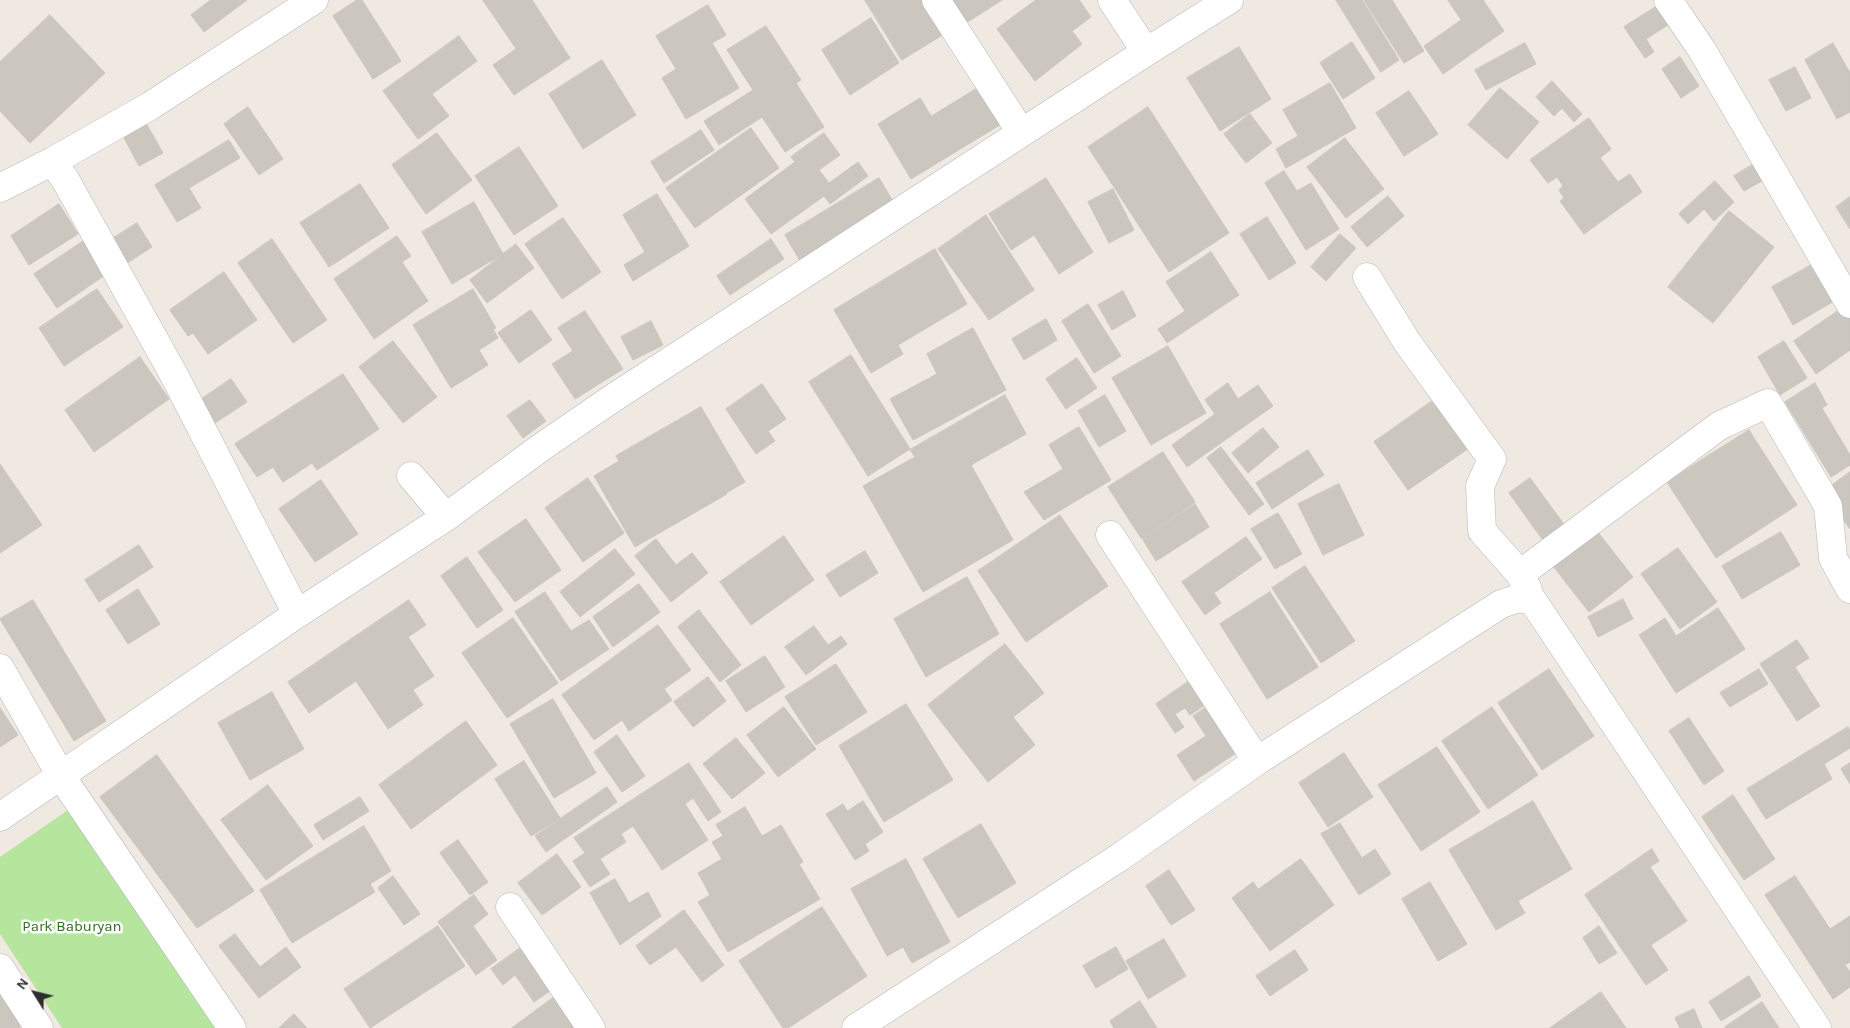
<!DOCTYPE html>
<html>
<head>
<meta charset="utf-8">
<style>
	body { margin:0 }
	#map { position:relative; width:1850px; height:1028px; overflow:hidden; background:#efe9e1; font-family:Karla,sans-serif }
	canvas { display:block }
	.north { position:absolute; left:10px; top:968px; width:50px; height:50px; -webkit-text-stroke:4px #fff; paint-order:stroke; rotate:306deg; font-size:14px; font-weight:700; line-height:20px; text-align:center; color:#2e2e2e }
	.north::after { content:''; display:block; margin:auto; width:18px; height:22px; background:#2e2e2e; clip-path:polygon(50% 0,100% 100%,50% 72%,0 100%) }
</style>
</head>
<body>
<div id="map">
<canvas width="1850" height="1028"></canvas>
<div class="north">N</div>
</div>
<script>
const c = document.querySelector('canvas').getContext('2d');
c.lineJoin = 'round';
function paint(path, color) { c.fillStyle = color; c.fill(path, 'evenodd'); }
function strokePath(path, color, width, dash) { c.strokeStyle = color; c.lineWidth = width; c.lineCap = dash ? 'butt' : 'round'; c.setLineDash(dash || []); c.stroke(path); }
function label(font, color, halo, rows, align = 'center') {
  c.font = font + ' Karla,sans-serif'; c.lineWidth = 5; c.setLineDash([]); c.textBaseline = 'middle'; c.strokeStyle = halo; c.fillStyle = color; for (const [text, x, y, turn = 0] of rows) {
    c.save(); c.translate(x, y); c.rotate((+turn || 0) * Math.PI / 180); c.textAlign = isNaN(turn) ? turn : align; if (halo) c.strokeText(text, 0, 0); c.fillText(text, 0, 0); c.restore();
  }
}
paint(new Path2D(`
	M71,808l145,220h-154l-62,-94v-77z`), '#b6e59e');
const building = new Path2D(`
	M211,0h36l-43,32 -13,-17z
	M357,0h5l39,61 -28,18 -40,-63z
	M483,0h49l38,58 -56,37 -21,-30 23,-16z
	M865,0h68l19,29 -50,31z
	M951,0h51l-36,23z
	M1036,0h43l12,17 -19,14 10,13 -47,37 -38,-52z
	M1336,0h26l37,60 -18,12z
	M1364,0h28l32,51 -20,12z
	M1448,0h35l21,31 -61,43 -19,-28 37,-26z
	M708,5l18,30 -14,8 27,45 -53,31 -24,-41 14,-9 -20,-33z
	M1659,5l12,18 -25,16 8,13 -9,6 -21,-31z
	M50,15l55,58 -75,70 -30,-32v-49z
	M871,18l28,45 -49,32 -28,-45z
	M766,26l35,54 -5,3 28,44 -39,25 -23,-35 -43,28 -15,-24 49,-31 -26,-40z
	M459,36l18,25 -45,33 17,22 -31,23 -35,-48z
	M1352,42l23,36 -32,21 -23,-36z
	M1525,43l11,21 -50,26 -11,-20z
	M1833,43l17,30v39l-13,7 -32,-59z
	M1239,47l32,52 -51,32 -33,-53z
	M1680,57l19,29 -18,12 -19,-29z
	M602,60l34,55 -53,34 -34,-55z
	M1795,67l16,31 -25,13 -17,-31z
	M1552,81l30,33 -8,8 -12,-14 -8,8 -18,-19z
	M986,83l22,37 -97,59 -33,-55 42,-26 11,18z
	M1330,83l26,45 -70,40 -10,-19 22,-13 -15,-26z
	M1500,88l39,34 -32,37 -39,-34z
	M1409,91l29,43 -34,22 -28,-43z
	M248,107l35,52 -24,16 -35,-51z
	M1148,107l81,126 -60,39 -81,-125z
	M1250,114l22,29 -26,20 -22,-29z
	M1589,118l22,31 -11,9 18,24 12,-8 12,18 -58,42 -24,-33 4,-3 -5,-8 4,-4 -6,-9 -9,6 -18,-23z
	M146,123l17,30 -24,13 -16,-30z
	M751,128l28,40 -84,60 -29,-40z
	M701,130l13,20 -50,33 -13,-21z
	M437,133l35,47 -46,34 -34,-49z
	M824,133l16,22 -21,15 10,13 29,-21 10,14 -38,28 -6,-8 -53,38 -26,-35 50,-37 -4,-5z
	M1345,138l39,51 -38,29 -39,-51z
	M229,140l11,18 -51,30 12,20 -24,14 -22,-37z
	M519,147l39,59 -44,29 -39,-59z
	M1757,162l10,16 -23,13 -10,-15z
	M1284,171l13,20 14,-8 28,46 -33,21 -41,-67z
	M879,178l15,25 -94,58 -15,-26z
	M1046,178l47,74 -34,22 -25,-39 -23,15 -22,-36z
	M1715,181l19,21 -20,19 -10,-12 -16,15 -9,-10z
	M360,184l29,44 -60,39 -29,-44z
	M1113,189l21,41 -25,13 -21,-41z
	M657,194l32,52 -56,35 -9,-16 21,-13 -22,-37z
	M1388,196l16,20 -37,31 -16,-20z
	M1850,197v32l-14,-22z
	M474,202l29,52 -51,30 -30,-52z
	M59,204l19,30 -49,31 -18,-29z
	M1729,211l45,36 -61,76 -45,-36z
	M986,215l48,75 -45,30 -51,-71z
	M1267,217l29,46 -27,17 -29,-46z
	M563,218l38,54 -39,27 -37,-55z
	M137,223l15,24 -28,18 -15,-24z
	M1340,234l16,14 -30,33 -15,-14z
	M397,236l14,20 -9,6 26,39 -54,38 -40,-60z
	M272,239l55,81 -34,23 -55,-80z
	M771,239l13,20 -54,36 -13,-19z
	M85,240l23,33 -51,35 -23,-34z
	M516,244l18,24 -47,35 -17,-23z
	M935,249l32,55 -69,41 5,9 -32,19 -37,-63z
	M1211,252l28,43 -72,48 -9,-14 27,-18 -19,-29z
	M1820,260l21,37 -48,28 -21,-38z
	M224,272l33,48 -49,34 -15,-21 -5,3 -18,-26z
	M97,289l26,38 -59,39 -25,-38z
	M473,289l23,39 -3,1 5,9 -19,12 9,15 -37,23 -38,-63z
	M1123,291l13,25 -24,14 -14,-25z
	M1088,304l33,52 -27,17 -32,-52z
	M1844,307l6,9v34l-34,24 -22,-33z
	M531,310l21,30 -33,23 -21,-30z
	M585,311l38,58 -48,30 -23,-35 21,-13 -15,-23z
	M1046,319l11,21 -33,20 -12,-21z
	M651,321l12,24 -30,15 -12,-23z
	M973,328l33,62 -93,50 -23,-41 47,-25 -10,-20z
	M393,341l44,56 -34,26 -44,-56z
	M1784,341l23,37 -27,17 -22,-38z
	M1168,346l38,67 -55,32 -39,-67z
	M851,355l59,94 -42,27 -59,-94z
	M140,357l29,42 -75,53 -29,-42z
	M1077,358l20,30 -31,21 -20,-30z
	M343,374l36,55 -62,41 -5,-7 -29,19 -10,-15 -16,10 -22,-33z
	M231,379l16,23 -32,21 -15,-23z
	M1228,383l10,16 20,-14 15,21 -86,61 -15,-22 43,-31 -10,-14z
	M1815,383l12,22 -5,3 28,47v10l-19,12 -46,-75z
	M762,384l24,35 -18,12 7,10 -19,13 -30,-45z
	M1005,395l21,39 -55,31 42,75 -90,52 -60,-106 52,-29 -5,-7z
	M1105,395l21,36 -27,16 -21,-36z
	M1438,397l34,49 -64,44 -34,-48z
	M530,400l16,21 -23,17 -16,-22z
	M701,407l44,75 -19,11 1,1 -92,53 -41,-71 25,-15 -3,-5z
	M1079,427l32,53 -67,40 -20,-28 39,-23 -14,-24z
	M1263,428l16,19 -31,26 -16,-20z
	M1749,430l48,75 -81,53 -49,-76z
	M1221,447l43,57 -15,11 -42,-57z
	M1308,450l16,25 -52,34 -16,-26z
	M1163,452l32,50 -54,36 -33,-51z
	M0,464l42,61 -42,28z
	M1850,472v57l-27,-37z
	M588,478l36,55 -41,29 -38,-54z
	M1530,478l36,49 -21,16 -36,-50z
	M321,480l37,54 -43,28 -36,-53z
	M1339,484l25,51 -41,20 -25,-51z
	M1195,504l14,23 -53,34 -14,-23z
	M1278,513l24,41 -27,15 -24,-40z
	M1060,515l48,71 -82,56 -48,-71z
	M526,519l35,51 -46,32 -37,-50z
	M1597,531l36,46 -44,35 -36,-46z
	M1781,532l19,33 -58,34 -20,-33z
	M784,536l30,44 -63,45 -31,-43z
	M1246,537l16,22 -48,34 7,10 -16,12 -23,-33z
	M656,539l20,26 16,-12 16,20 -37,29 -36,-46z
	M139,545l14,22 -54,35 -14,-22z
	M1678,548l39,54 -37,27 -39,-55z
	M615,549l20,25 -55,43 -20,-25z
	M865,551l13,22 -38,24 -14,-22z
	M467,557l36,53 -26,18 -36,-52z
	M1305,566l50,75 -34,22 -49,-75z
	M967,577l32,57 -73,43 -32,-58z
	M639,584l21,28 -47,35 -20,-30z
	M138,589l22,35 -32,20 -22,-34z
	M545,592l26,39 18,-11 20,29 -48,32 -46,-69z
	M1270,592l48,75 -51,32 -47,-75z
	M1623,599l10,20 -35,18 -10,-20z
	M33,600l73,121 -32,20 -74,-122z
	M409,600l17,25 -18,12 26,39 -21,14 10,15 -35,24 -32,-48 -47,32 -21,-31z
	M1718,608l27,41 -69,44 -37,-58 26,-17 11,18z
	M699,610l42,55 -21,17 -42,-55z
	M513,618l45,65 -51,35 -45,-65z
	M658,625l33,45 -27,19 8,11 -43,31 -7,-11 -28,20 -32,-45z
	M814,626l14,19 13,-9 6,8 -41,31 -21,-28z
	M1797,640l12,18 -14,9 25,39 -23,15 -37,-57z
	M1005,644l39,49 -31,24 22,28 -47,37 -60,-77z
	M765,656l20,31 -39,25 -20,-31z
	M836,664l31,48 -51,33 -31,-48z
	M1549,669l45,67 -52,34 -44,-67z
	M1759,669l9,15 -38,23 -10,-14z
	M708,677l18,24 -33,26 -19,-25z
	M1192,679l16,24 -18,12 -5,-7 -10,6 9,13 -9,6 -19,-29z
	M272,692l32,57 -54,31 -32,-57z
	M553,699l43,74 -42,25 -44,-74z
	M1213,703l29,46 -48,32 -17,-26 29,-19 -13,-20z
	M906,704l47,76 -69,42 -45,-76z
	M784,707l32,42 -38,28 -31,-42z
	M1492,707l46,68 -50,34 -46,-68z
	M0,708l18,27 -18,12z
	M1689,718l35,53 -20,14 -35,-54z
	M466,721l31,44 -86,64 -32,-44z
	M1848,727l2,4v17l-26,16 8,15 -66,40 -19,-30z
	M617,735l28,41 -23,16 -28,-40z
	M736,738l29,35 -33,26 -29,-35z
	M1437,747l43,65 -59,39 -43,-66z
	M1344,753l29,44 -45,30 -29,-44z
	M157,755l97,136 -57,37 -97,-131z
	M524,761l36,57 -29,18 -36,-57z
	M689,763l32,49 -13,9 -15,-23 -8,6 23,36 -46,30 -29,-44 -12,8 5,8 -26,17 10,15 -20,13 -17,-26 12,-8 -11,-15z
	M1850,763v21l-9,-15z
	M268,785l45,61 -47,34 -45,-60z
	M607,787l10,15 -71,50 -11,-16z
	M1733,795l42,64 -31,21 -42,-63z
	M360,797l9,14 -46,29 -9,-15z
	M863,801l20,31 -18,12 4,7 -14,9 -29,-46 17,-10 4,7z
	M1533,801l39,68 -54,32 7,12 -29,17 -47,-80z
	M745,807l17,29 19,-11 22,37 -4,2 21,35 -92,53 -30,-50 12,-7 -12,-22 24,-14 -10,-17 11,-6 -7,-11z
	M1340,823l22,35 13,-9 16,25 -32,21 -38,-61z
	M981,824l35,59 -58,35 -35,-59z
	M364,826l27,45 -21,13 5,8 -83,51 -32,-53z
	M458,840l30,42 -18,13 -30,-42z
	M1652,849l7,12 -9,6 37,54 -36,24 17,25 -22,15 -61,-90z
	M557,854l24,33 -39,28 -24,-32z
	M906,859l44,83 -38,21 -9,-16 -16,9 -36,-67z
	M1301,859l33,46 -64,46 -38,-53 21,-16 5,7z
	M1169,870l26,40 -24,15 -25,-39z
	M393,876l27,38 -16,11 -26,-37z
	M1795,876l35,53 20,-13v46l-5,3 5,7v15l-17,12 -68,-104z
	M615,879l14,24 19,-11 13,24 -41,29 -30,-52z
	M1430,882l37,62 -29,17 -36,-62z
	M474,895l14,19 -15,12 24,34 -21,15 -38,-53z
	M822,907l45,69 -79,52h-5l-44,-67z
	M684,910l40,55 -22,17 -26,-35 -26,18 -14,-19z
	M438,926l27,40 -95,62 -26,-39z
	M1599,926l18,27 -18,11 -16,-26z
	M235,934l25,33 26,-20 15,20 -42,31 -40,-52z
	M1164,939l22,37 -38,23 -22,-38z
	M530,941l30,43 -26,18 -19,-27 -12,10 -12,-16z
	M1116,947l12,22 -32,19 -13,-22z
	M1295,950l13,20 -38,26 -14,-20z
	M1749,976l12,20 -40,25 -12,-19z
	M0,989l26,34 -8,5h-18z
	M1601,992l25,36h-76z
	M557,995l24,33h-69z
	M1140,1001l17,27h-43l-4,-7z
	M1762,1002l17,26h-54v-1z
	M1694,1009l8,19h-22l-5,-10z
	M294,1014l13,14h-28z`);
paint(building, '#cbc7bf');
strokePath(building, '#cbc5ba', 1);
const minor = new Path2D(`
	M936,0l85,132
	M1112,0l34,52
	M1668,0l34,50 148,254
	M53,161l13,20 108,194 123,239
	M0,188l53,-27 97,-55 164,-106
	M1367,277l40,65 85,117 -12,27 2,45 38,43 8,16
	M411,476l35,41
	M1110,535l147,226
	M1520,574l199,-148 49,-23 60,103 5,52 17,31
	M0,668l61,108 171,252
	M0,817l297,-203 149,-97 97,-71 70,-48 533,-346 83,-52
	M510,907l81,121
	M0,968l39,60
	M856,1028l264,-171 137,-96 244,-157 18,-6 14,3 284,427`);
strokePath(minor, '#b4b7c1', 29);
strokePath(minor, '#fff', 28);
label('15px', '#2c6e1b', '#fff', [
	["Park Baburyan",72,927]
]);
</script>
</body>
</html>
